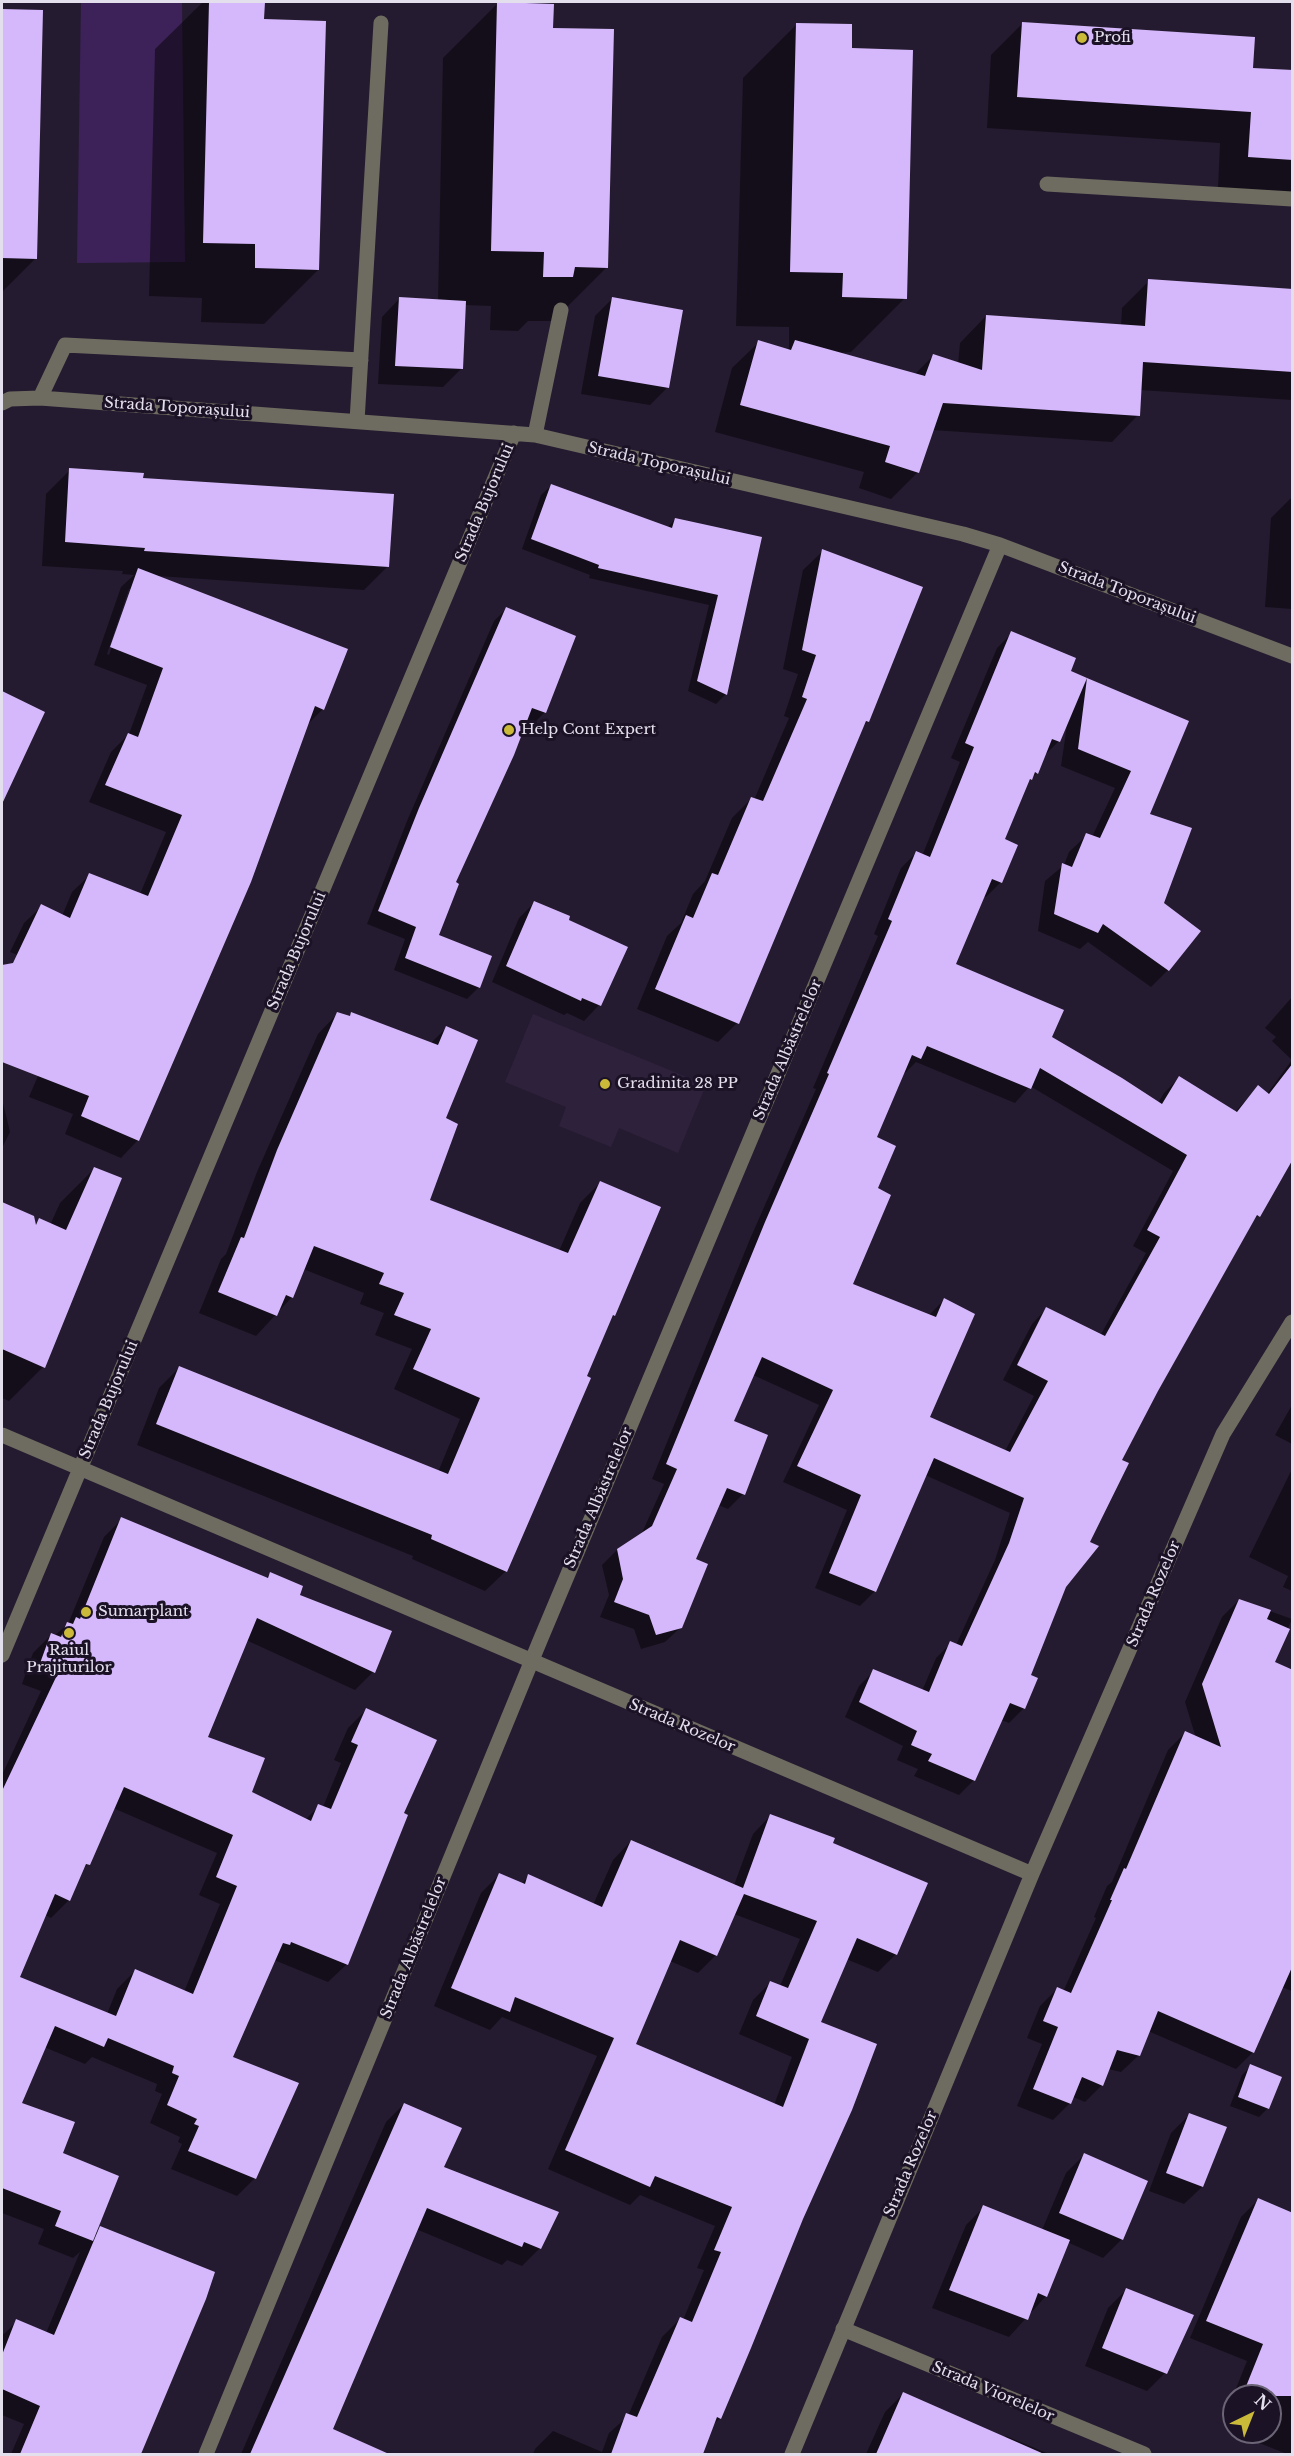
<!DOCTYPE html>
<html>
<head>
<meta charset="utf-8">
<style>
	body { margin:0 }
	#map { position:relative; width:1294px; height:2456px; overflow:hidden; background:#251b30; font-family:"Libre Baskerville",serif }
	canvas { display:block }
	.frame { position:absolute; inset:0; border:3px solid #e4dfed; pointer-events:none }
	.north { position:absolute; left:1222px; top:2384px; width:60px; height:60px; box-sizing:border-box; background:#1b1226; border:2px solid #6b6476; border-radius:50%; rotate:43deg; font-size:16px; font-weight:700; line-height:24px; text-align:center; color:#e4dfed }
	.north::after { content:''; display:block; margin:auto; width:21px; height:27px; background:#cbb939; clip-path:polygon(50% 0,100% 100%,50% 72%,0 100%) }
</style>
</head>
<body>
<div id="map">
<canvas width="1294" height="2456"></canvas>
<div class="frame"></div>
<div class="north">N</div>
</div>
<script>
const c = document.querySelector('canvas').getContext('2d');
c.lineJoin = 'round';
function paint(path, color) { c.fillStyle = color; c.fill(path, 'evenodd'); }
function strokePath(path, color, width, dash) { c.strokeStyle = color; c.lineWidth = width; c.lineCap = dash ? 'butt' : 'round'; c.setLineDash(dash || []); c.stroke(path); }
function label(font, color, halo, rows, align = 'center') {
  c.font = font + ' "Libre Baskerville",serif'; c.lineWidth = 6; c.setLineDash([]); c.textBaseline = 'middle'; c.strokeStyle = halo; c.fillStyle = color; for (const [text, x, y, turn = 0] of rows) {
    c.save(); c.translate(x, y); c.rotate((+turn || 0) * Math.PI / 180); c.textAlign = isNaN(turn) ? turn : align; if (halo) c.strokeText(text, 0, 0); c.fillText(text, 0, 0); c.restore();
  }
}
paint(new Path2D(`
	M533,1014l173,71 -28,68 -59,-25 -8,19 -52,-21 7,-19 -61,-25z`), '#2e213c');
paint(new Path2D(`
	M81,2h101l3,260 -108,1z`), '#3d2259');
paint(new Path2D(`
	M203,2h61l-1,19 55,249 -54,54 -63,-2 1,-24 -53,-2 6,-247z
	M498,3l53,26 56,238 -54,54h-25l-10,10 -28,-1 1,-24 -27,-1 -3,64 -18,18 -65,-3 4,-67 17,-18 39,2 5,-243z
	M2,10l40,1 -6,247 -34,34z
	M1023,23l229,46 40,3v121l-74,-5 2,-45 -233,-15 4,-73z
	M797,24l53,26 55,248 -54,54 -12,1 76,21 18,-18 25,8 2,-21 26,-27 135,10 1,-18 27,-27 143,9v110l-152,-10 -2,25 -26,27 -180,-12 -14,42 -27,27 -32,-11 5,-16 -149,-40 17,-64 27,-26 27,8 3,-2v-21l-53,-1 7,-248z
	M613,298l55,89 -18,18 -69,-11 14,-78z
	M70,470l72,10 246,86 -24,24 -206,-14 165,133 -17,17 -168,414 -17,18 -56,-24 8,-20 -44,-17 15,-35 -27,-17 -15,-7v-39l18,-43 -10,-4 14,-29 18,-17 20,10 10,-24 18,-17 50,19 26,-62 -77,-30 22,-50 18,-18 18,-49 -53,-20 27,-78 13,-12 -12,-1 1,-3 -81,-5 4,-72zM129,589h3l-23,66 -2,-1z
	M552,485l115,43 8,-9 85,19 -34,156 -10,10 -28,-13 21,-86 -120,-27 1,-3 -68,-26 19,-54z
	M1292,497v112l-27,-2 6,-89z
	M823,551l98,37 -54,134 -6,6 -124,295 -19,19 -81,-33 30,-73 14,-13 12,-29 12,-13 27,-63 19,-19 3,1 35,-82 -5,-2 14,-42 -15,-5 20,-99z
	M506,609l39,103 -12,12 -8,-2 -71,161 -17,53 42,51 -12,12 -73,-29 11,-31 -38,-15 40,-103 87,-200z
	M1012,633l57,39 13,14 6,-6 99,41 -39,93 15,90 5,66 -17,17 -63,-45 -8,7 -42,-18 7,-50 19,-16 5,-13 18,-17 5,2 23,-49 -54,-22 6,-41 -8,16 -16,16 -6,16 -11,11 -23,56 -2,42 -15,15 -3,-1 -29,69 97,73 107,65 6,-10 15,-15 56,34 23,-25 9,7 25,-34v100l-11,15 -23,41 -8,8 -94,166 -36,71 -55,125 -36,89 -5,33 -15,15 -8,-3 -27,60 -15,15 -45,-19 4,-7 -21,-9 6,-14 -58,-29 14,-31 15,-15 48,20 14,-33 15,-15 5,2 39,-85 15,-47 -85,-38 -50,116 -15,15 -45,-18 32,-78 -64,-28 36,-77 -66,-30 -21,47 11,72 -15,15 -10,-4 -24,55 -13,67 -16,15 -24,7 -7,-20 -34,-12 9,-22 -7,-30 15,-15 24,-15 23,-51 -12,-5 98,-240 66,-150 -3,-1 65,-152 -4,-2 27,-66 15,-15 6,3 38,-94 -9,-4 46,-110zM916,1062l99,41 15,-17 143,85 -40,75 13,7 -46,83 -54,-27 -14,15 -29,56 31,16 -29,55 -77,-33 16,-118 -15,15 -78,-31 25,-95 -1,-51 28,-66 2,1z
	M2,693l41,20 -41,87z
	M534,903l92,45 -27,57 -15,16 -17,-8 -3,2 -72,-33 27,-64z
	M1292,997v63l-20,-19 4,-4 -11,-9z
	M338,1013l10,4 4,-3 78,30 16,-16 -2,91 -16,82 131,50 21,-48 20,-20 14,132 -4,5 -104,251 -21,20 -73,-32 1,-3 -276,-111 22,-57 20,-20 259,104 22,-53 -66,-30 18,-40 -37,-14 9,-22 -24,-9 4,-11 -61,-24 -11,28 -36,39 -57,-23 22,-54 5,-5 31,-82 61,-138z
	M2,1099l8,33 -8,16z
	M95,1168l-52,199 -34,34 -7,-3v-194l30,13 2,8 5,-5 11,5 10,-22z
	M1292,1405v39l-17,-9z
	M1292,1469v122l-9,-4 5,-11 -39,-19z
	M122,1519l144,59 4,-4 28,22 75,76 -18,18 -109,-50 -39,98 43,55 55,27 14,-14 4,1 18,-44 -7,-3 14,-32 18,-18 36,104 4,1 -60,150 -18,17 -54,-22 -43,98 24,120 -18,18 -66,-27 11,-25 -4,-2 2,-5 -30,-14 12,-29 -7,-3 2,-7 -65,-27 -7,7 -41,-17 -24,57 41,50 33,80 6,-6 95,95 -55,131h-129l13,-30 -22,-9v-82l2,1 13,-13 29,12 34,-81 -7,6 -35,-14 6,-15 -42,-16v-438l39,-84 -19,-7 11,-31 18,-18 3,1 14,-12 36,-87zM113,1808l104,45 -18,42 21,9 -36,88 -49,-21 -18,18 -10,25 -89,-36 27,-63 6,3 18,-18 12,-29 7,-7z
	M1239,1600l53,19 -19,44 19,261v67l-11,-4 -28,65 -17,17 -88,-38 -9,24 -18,17 -13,-3 -6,16 -17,17 -12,-5 -3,6 -17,17 -36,-14 25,-62 -15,-6 13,-32 17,-17 6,3 33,-74 -2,-1 13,-31 5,-4 56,-132 17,-17 11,5 -11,-36 37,-85z
	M771,1815l60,29 65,110 -18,18 -32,-13 -27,64 -17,195 -82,200 -8,8 -11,28h-168l2,-5 18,-18 49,21 7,-19 19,-17 34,-79 18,-18 3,1 21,-50 -7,-2 18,-42 -75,-31 -10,10 -82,-36 49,-113 -95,-39 -12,13 -56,-24 47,-113 18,-18 22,9 8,-8 64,29 20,-45 18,-19 103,44 19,-51zM734,1914l66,25 -20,47 -9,-4 -18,18 -14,34 53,23 -18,48 -140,-60 36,-84 28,12 18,-18z
	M1251,2066l17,42 -9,9 -29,-11 12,-31z
	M404,2104l38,64 98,80 -18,18 -15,-6 -5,5 -86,-36 -84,201 54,24h-145l145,-332z
	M1189,2115l13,72 -18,17 -35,-13 22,-58z
	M1084,2155l62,27 -25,58 -18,18 -36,-16 -21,54 -37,41 -77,-29 34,-83 18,-18 58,23 24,-57z
	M1258,2200l34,14v240h-5l-58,-23 5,-12v13h36v-36h-36v12l-5,-2 18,-45 -57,-23 51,-121z
	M1126,2290l39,83 -18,18 -62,-25 23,-58z
	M903,2394l101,44 2,-2 43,18h-183l19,-42z`), '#0007');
paint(new Path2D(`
	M209,2h56l-1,17 62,2 -7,249 -64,-2v-24l-52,-1z
	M497,2l57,2 -1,24 61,1 -6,239 -33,-1 -2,10h-30l1,-25 -53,-1z
	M2,9l41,1 -6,249 -35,-1z
	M1022,22l233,15 -2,31 40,2v90l-45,-3 3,-45 -234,-15z
	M796,23l56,1v24l61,2 -6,249 -65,-2 1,-24 -53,-1z
	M1148,279l145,10v83l-150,-10 -3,54 -197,-13 -24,70 -34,-11 5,-16 -150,-41 18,-65 33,10 4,-10 130,36 8,-22 49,16 4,-55 159,11z
	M399,297l67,4 -3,68 -68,-3z
	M612,297l71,13 -14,78 -71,-12z
	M69,468l75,5 -1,5 251,16 -5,73 -245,-16 1,-3 -80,-6z
	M551,484l121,44 3,-10 87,19 -35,158 -30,-14 21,-86 -120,-27 1,-3 -68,-26z
	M822,549l101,38 -54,135 -3,-1 -127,303 -84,-35 31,-74 7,3 19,-45 6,2 33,-78 12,4 44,-102 -5,-2 14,-42 -14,-5z
	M138,568l210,81 -24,61 -9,-4 -64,176 -112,259 -58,-25 8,-20 -87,-34v-97l11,-2 28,-59 29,14 19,-45 59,23 34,-81 -77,-30 23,-52 10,4 25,-69 -53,-21z
	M506,607l70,29 -30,77 -14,-5 -18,47 -58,127 3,2 -20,51 53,21 -12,32 -75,-30 11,-31 -38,-16 41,-103z
	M1011,631l65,27 -5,13 16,7 -27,64 -8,-3 -14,35 -3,-2 -3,8 -2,-1 -25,60 13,6 -16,38 -10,-4 -36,85 108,46 -12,27 70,41 40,26 17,-28 58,36 21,-27 11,9 24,-31v96l-33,58 -3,-2 -99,176 -36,69 7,3 -39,79 9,4 -33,41 -35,88 7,3 -13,31 -15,-6 -35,78 -47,-20 4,-7 -21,-9 6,-14 -58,-29 14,-33 56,23 21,-51 12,5 47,-103 15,-45 -90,-40 -58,134 -47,-19 32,-78 -64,-29 36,-76 -71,-33 -28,64 34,14 -23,60 -18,-7 -31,71 12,5 -26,64 -26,7 -7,-20 -35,-13 9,-23 -6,-30 35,-23 25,-57 -11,-5 99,-242 64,-148 -2,-1 65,-152 -4,-2 28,-68 14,6 44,-110 -9,-4zM927,1046l104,43 9,-21 147,87 -40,75 13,7 -55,99 -59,-29 -29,58 31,16 -38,71 -80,-35 45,-103 -31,-16 -8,19 -83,-33 38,-89 -13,-7 18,-42 -19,-9 35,-82 9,4z
	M1087,678l102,43 -39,93 42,14 -28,75 37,28 -32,40 -66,-47 -5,9 -44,-19 8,-51 10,4 14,-34 14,5 31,-67 -53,-22z
	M2,691l43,21 -43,92z
	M534,901l36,15 -1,4 59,27 -27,59 -19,-8 -1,3 -75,-35z
	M337,1012l13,4 1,-4 87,33 8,-19 32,14 -32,78 12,6 -28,76 138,53 32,-72 61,26 -46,109 -2,-1 -26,61 4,2 -84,194 -76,-33 1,-4 -276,-111 23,-58 269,108 32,-76 -67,-29 18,-40 -37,-14 10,-22 -25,-9 5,-11 -70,-27 -21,52 -7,-3 -9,21 -59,-24 23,-55 3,1 33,-88z
	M94,1167l28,11 -77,190 -43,-19v-147l32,14 2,9 3,-7 27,12z
	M121,1517l147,61 2,-6 33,14 -3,9 92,36 -17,42 -118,-55 -49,119 57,21 -13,34 59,29 7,-17 13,5 27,-64 -7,-3 15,-34 71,32 -33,73 4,2 -60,150 -57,-23 -1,3 -7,-2 -50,114 66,26 -43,96 -68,-28 11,-25 -5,-2 3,-5 -30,-14 12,-29 -7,-3 2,-7 -66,-28 -4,9 -49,-21 -33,77 53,19 -12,31 56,23 -26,65 -38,-15 6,-15 -59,-23v-397l56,-118 -19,-7 12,-33 10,4 6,-15 6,2 3,-7 4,2zM124,1787l109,48 -17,42 21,9 -44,108 -58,-25 -19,47 -96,-39 35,-83 15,7 16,-37 4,1z
	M1239,1599l32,11 -4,9 23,10 -15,33 18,8v295l-39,88 -96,-42 -18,45 -23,-6 -14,36 -21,-9 -11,27 -38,-15 25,-62 -15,-6 14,-34 14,6 41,-93h-2l14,-32 2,1 59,-138 36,16 -19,-63z
	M770,1814l65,24 -2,5 95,40 -31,72 -40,-17 -36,84 56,22 -25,66 -49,109 -52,129 -30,71 -4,-2 -14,37h-92l15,-41 11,4 43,-100 12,5 29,-70 -7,-2 18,-43 -77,-31 -5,11 -85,-37 49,-112 -99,-41 -5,15 -59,-24 48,-115 26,11 3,-10 74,33 29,-67 112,48zM744,1894l73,27 -29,67 -18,-7 -14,35 53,23 -26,68 -147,-63 44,-104 37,16z
	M1250,2064l32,13 -13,32 -31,-12z
	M404,2103l58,25 -18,39 115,45 -18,37 -17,-7 -2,5 -95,-39 -94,221 56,25h-139z
	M1189,2113l38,14 -24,60 -37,-14z
	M1084,2153l64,28 -25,59 -64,-27z
	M1258,2198l35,15v183h-30l-18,-7 18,-45 -57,-23z
	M983,2205l87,35 -23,57 -9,-4 -10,27 -79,-30z
	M100,2226l115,46 -9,27 -65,155h-121l20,-48 -38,-17v-34l14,-36 38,16z
	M1126,2288l68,27 -27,59 -65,-26z
	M903,2392l141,62h-168z`), '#d5b8fb');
strokePath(new Path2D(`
	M1047,184l245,15
	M40,398l25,-53 296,15
	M2,403l8,-4 30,-1 495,37 428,99 37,11 292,111
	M357,421l24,-398
	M535,435l26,-125
	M2,1435l1030,439
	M2,1655l512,-1222
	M843,2329l301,125
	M206,2454l333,-811 461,-1098
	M792,2454l240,-580 191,-440 69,-112`), '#6e6c60', 15);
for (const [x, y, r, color] of [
	[1082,38,6,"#cbb939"],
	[509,730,6,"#cbb939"],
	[605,1084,6,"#cbb939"],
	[86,1612,6,"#cbb939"],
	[69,1633,6,"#cbb939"]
]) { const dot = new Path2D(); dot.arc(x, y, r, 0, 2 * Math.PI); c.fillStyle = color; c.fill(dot); strokePath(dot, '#1b1226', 2); }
label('15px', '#e4dfed', '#1b1226', [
	["Profi",1094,38],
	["Help Cont Expert",521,730],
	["Gradinita 28 PP",617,1084],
	["Sumarplant",98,1612],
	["Raiul",69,1651,"center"],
	["Prajiturilor",69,1668,"center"]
], 'left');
label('15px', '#e4dfed', '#1b1226', [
	["Strada Toporașului",177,408,4],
	["Strada Toporașului",659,464,13],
	["Strada Bujorului",485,503,-67],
	["Strada Toporașului",1127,593,21],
	["Strada Bujorului",297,951,-67],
	["Strada Albăstrelelor",788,1050,-67],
	["Strada Bujorului",109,1400,-67],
	["Strada Albăstrelelor",599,1498,-67],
	["Strada Rozelor",1154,1594,-67],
	["Strada Rozelor",682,1726,23],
	["Strada Albăstrelelor",414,1948,-68],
	["Strada Rozelor",911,2164,-67],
	["Strada Viorelelor",993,2392,23]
]);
</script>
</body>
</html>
